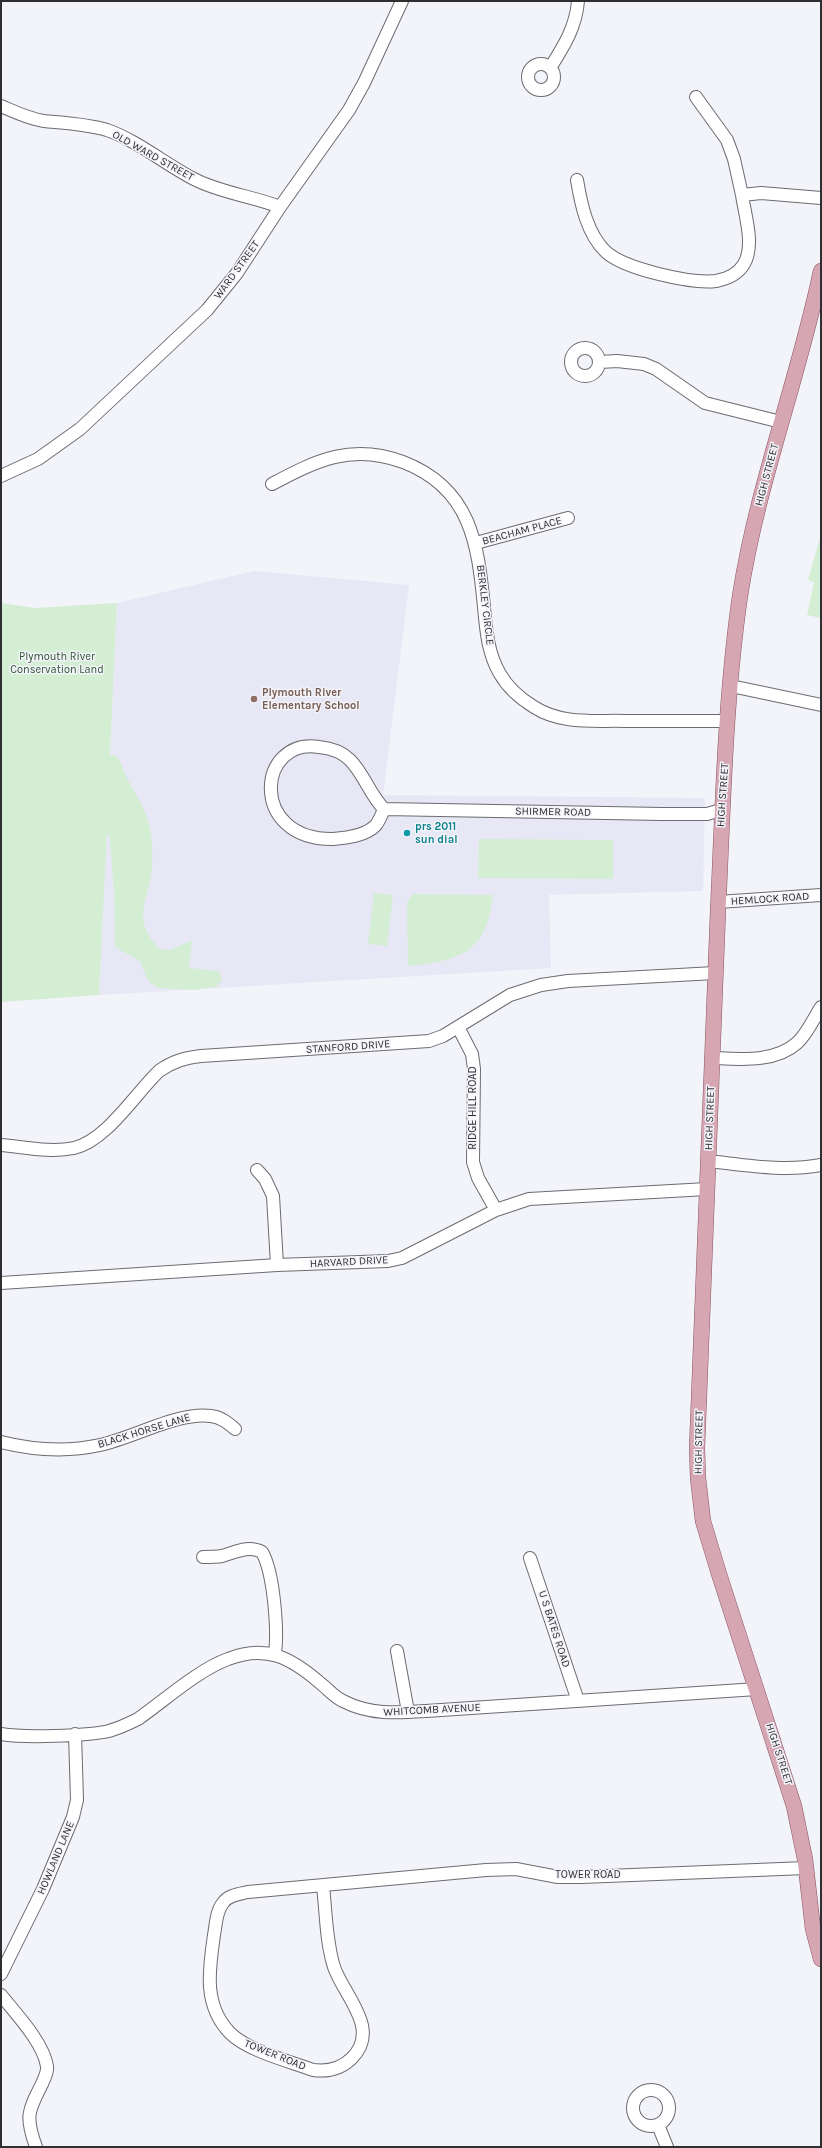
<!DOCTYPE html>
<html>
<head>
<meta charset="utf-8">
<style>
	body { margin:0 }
	#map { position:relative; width:822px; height:2148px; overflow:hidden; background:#f3f3fa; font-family:Karla,sans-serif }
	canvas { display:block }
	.frame { position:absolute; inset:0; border:2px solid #2f2f32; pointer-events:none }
</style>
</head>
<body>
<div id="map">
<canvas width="822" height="2148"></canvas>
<div class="frame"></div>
</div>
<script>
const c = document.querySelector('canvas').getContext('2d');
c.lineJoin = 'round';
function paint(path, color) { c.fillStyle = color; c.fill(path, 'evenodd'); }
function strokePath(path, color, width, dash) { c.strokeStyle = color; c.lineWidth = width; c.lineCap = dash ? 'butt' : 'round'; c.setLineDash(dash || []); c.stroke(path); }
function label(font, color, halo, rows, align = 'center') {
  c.font = font + ' Karla,sans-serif'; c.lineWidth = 3; c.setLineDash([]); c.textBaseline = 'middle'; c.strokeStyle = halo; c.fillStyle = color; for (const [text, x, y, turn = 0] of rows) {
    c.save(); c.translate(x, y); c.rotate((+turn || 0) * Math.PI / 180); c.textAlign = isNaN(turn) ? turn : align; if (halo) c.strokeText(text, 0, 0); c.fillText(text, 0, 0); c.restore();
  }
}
paint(new Path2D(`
	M254,571l155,14 -26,210 322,3 -2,93 -154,4 2,73 -452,27 18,-392z`), '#e7e7f5');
paint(new Path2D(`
	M821,534v84l-14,-3 7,-33 -6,-2z
	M1,603l34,5 82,-5 -7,152h5c8,8 8,17 14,27 8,15 18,29 21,47 2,11 3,26 2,37 -2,34 -23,52 8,83l10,1 22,-10 -3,28 30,3 3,9 -6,7 -23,3 -35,-2 -10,-7 -8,-20 -25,-14 -1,-55 -4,-52 -3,-8 -8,163 -98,7z
	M479,839l134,1v39l-135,-1z
	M374,893l19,2 -6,51 -19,-2z
	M413,894l80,1c-6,58 -34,66 -85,71l-1,-64z`), '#d4eed4');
const minor = new Path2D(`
	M528 77a13 13 0 1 1 26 0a13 13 0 1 1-26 0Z
	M550,68c14,-22 26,-41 28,-67
	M696,97l31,43 7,19 8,36
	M1,106c14,6 28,13 43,15 21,2 43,3 63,9 31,11 58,34 87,49 27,14 58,17 86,28
	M577,180c4,24 10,54 29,72 19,17 85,32 110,29 11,-2 22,-7 28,-17 11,-19 1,-48 -2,-69l19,-2 60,5
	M571 362a14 14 0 1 1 28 0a14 14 0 1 1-28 0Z
	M600,362l17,-1 27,3 12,5 49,34 76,19
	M1,476l37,-17 42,-30 127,-119 30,-37 43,-66 69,-97 15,-27 38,-82
	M272,484c45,-24 80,-41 131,-22 68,26 75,82 81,145 2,23 4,47 16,67 8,14 21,25 34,33 28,18 61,13 92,14 34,0 68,0 102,0
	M476,543l92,-25
	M731,686l90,19
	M384,809c-2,5 -5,12 -8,16 -10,11 -30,13 -43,14 -85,1 -76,-102 -14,-92 11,1 23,5 31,13 14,14 20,35 34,49l278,5h45l14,-4
	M718,902l103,-7
	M458,1027l14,27 2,15 -1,93 5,16 18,32
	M712,1058c27,1 63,5 85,-15 10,-9 17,-25 24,-36
	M1,1145c23,2 50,8 73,3 32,-7 61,-54 85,-77 14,-10 26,-13 42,-15l228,-15 14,-5 67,-41 31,-10 27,-4 147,-8
	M708,1161c38,4 75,11 113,4
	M257,1170l8,9 8,17 4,69
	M1,1283l276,-18 111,-4 14,-3 94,-48 33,-11 178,-10
	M1,1442c32,8 67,10 99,3 33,-7 80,-34 111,-29 10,1 17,7 24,13
	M203,1557c6,0 13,0 19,-1 14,-4 26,-11 40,-4 12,21 16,78 13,102
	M530,1558l48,143
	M397,1651l11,61
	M1,1734c23,4 85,2 108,-3 10,-3 19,-7 29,-12 27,-19 60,-49 90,-60 38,-15 63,-1 91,23 8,6 15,15 24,19 27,14 54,12 83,10l331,-22
	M323,1886c3,26 3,56 11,81 10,29 47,62 18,91 -11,11 -24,14 -39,12 -24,-9 -65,-19 -83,-37 -27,-28 -21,-63 -16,-98 2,-10 2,-24 9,-32 5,-8 16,-9 25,-11l238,-22 30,-1 42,8h24l224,-9
	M1,1974l42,-85 30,-72 4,-17 -2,-66
	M1,1995c15,19 42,47 46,71 1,7 -3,12 -5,18 -14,27 -17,33 -6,63
	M633 2108a18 18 0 1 1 36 0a18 18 0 1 1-36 0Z
	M658,2125l9,22`);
const major = new Path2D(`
	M821,271c-23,110 -64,214 -81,325 -15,104 -17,210 -22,315 -8,179 -15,358 -21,537l1,30 5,43 16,53 75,232 11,53 8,70 8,30`);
strokePath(minor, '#6b6b71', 14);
strokePath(major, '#8a5563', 16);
strokePath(minor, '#fff', 12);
strokePath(major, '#d6a6b2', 15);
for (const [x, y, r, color] of [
	[254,699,4,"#8d6e63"],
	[407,833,4,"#0f9aa8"]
]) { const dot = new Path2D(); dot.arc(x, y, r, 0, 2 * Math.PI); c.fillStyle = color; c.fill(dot); strokePath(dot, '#f3f3fa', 1.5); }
label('11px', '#2f2f32', '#f3f3fa', [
	["OLD WARD STREET",153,156,29],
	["WARD STREET",237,270,-54],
	["HIGH STREET",767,475,-75],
	["BEACHAM PLACE",522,531,-15],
	["BERKLEY CIRCLE",485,605,83],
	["HIGH STREET",723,795,-86],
	["SHIRMER ROAD",553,812,1],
	["HEMLOCK ROAD",770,899,-4],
	["STANFORD DRIVE",348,1047,-4],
	["RIDGE HILL ROAD",473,1108,-90],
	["HIGH STREET",710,1118,-88],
	["HARVARD DRIVE",349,1262,-3],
	["BLACK HORSE LANE",144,1431,-17],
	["HIGH STREET",699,1442,-89],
	["U S BATES ROAD",554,1629,72],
	["WHITCOMB AVENUE",432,1710,-3],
	["HIGH STREET",779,1754,72],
	["HOWLAND LANE",56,1858,-67],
	["TOWER ROAD",588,1875],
	["TOWER ROAD",275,2055,22]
]);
label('11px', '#2b512d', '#f3f3fa', [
	["Plymouth River",57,657],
	["Conservation Land",57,670]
]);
label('bold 11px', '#785e54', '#f3f3fa', [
	["Plymouth River",262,693],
	["Elementary School",262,706]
], 'left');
label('bold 11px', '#0d838f', '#f3f3fa', [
	["prs 2011",415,827],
	["sun dial",415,840]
], 'left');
</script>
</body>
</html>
